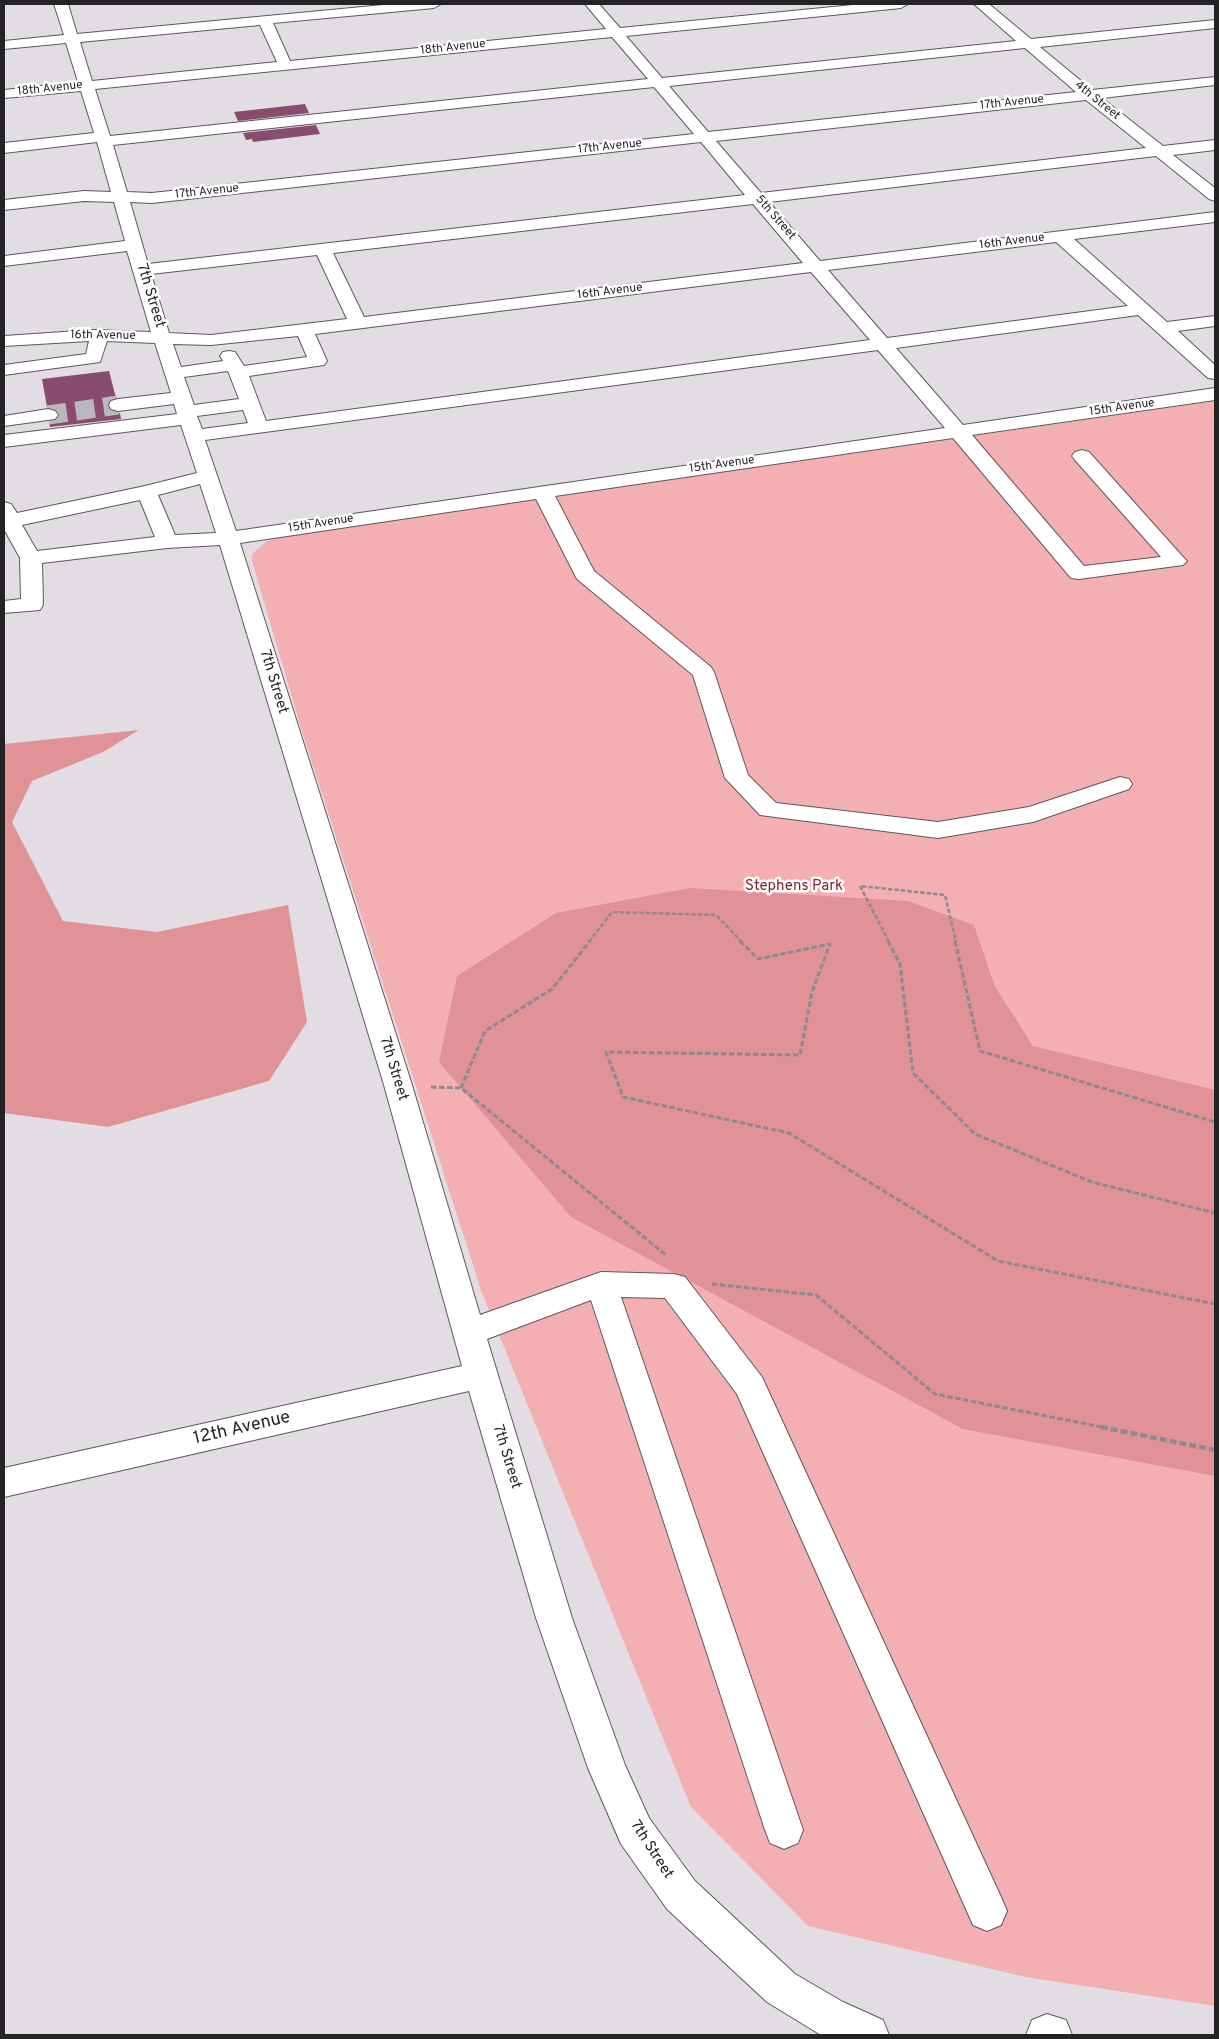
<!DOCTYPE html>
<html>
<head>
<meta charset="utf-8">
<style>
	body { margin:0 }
	#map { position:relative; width:1219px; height:2039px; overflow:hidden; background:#e1dde3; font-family:Overpass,sans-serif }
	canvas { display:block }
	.frame { position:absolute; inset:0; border:5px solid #242325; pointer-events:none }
</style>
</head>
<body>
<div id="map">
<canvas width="1219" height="2039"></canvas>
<div class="frame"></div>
</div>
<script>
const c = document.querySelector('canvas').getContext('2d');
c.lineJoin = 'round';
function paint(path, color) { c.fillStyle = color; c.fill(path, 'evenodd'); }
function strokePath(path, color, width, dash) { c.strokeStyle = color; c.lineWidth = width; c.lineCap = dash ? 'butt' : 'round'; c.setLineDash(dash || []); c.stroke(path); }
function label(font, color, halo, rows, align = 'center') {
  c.font = font + ' Overpass,sans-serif'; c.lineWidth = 5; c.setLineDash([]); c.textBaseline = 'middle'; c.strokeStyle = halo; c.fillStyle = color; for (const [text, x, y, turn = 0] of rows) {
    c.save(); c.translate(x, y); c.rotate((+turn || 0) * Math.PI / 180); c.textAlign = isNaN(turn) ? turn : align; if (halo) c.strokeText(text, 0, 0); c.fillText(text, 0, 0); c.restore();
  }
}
paint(new Path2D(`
	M1215,401v1605l-189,-29 -218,-51 -117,-119 -209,-514 -181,-565 -49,-167v-7l15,-13 25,-7z`), '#f4afb3');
paint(new Path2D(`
	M139,730l-36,22 -71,29 -20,41 51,99 94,11 131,-27 19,117 -38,59 -161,46 -104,-14v-369z
	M690,888l218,13 66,24 21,62 38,59 182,44v386l-252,-47 -392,-212 -132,-155 18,-86 99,-63z`), '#e09297');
paint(new Path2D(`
	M305,104l4,9 -71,8 -4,-9z
	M316,125l4,9 -67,8 -1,-3 -6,1 -3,-7z
	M109,371l7,27 -7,2 -2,6 3,5 10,2 1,6 -71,8 -1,-5 7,-2 4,-5 -4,-6 -9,-2 -5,-28z`), '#894b6e');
strokePath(new Path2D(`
	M48,415l70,-10`), '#bbb8bd', 19, [19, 9]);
const minor = new Path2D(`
	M54,4h14l9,30 317,-30h47l-7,4 -161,15 17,38 316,-32 -21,-25h14l21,24 243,-24h45l-7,4 -275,28 36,42 354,-37 -42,-37h15l42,35 184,-19v8l-175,19 52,43 123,-13v8l-113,13 61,48 52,-6v10l-42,5 42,33v13l-6,-2 -53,-43 -387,46 51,59 395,-49v10l-141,17 93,83 48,-6v10l-37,5 37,34v14l-7,-1 -70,-63 -242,33 67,77 252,-37v12l-243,35 112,131 77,-9 -86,-97 -3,-4 3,-4 7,-2 7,2 94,105 4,4 -4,4 -104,14 -8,-1 -118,-140 -398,58 39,75 117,96 3,5 34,103 28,28 162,19 91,-15 91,-30 9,2 3,5 -3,5 -96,33 -95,16 -178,-23 -35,-37 -32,-103 -116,-96 -41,-80 -296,44 172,542 68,230 121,-43 73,2 11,3 77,100 239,520 6,14 -6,14 -14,6 -14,-6 -236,-531 -72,-96 -44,-1 182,533 -5,13 -14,6 -14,-6 -5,-13 -174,-530 -104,39 85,279 53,147 24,53 46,63 100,93 48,28 40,18 6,15h-68l-54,-33 -100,-93 -46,-65 -33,-76 -52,-150 -67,-227 -465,106v-29l458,-102 -78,-281 -164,-540 -53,3 -125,15 1,42 -3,5 -36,3v-12l17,-2 -1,-41 -16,-29v-27l7,2 6,9 128,-27 52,-13 -16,-48 -177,22v-12l173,-21 -3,-10 -56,7 -7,-2 -2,-4 2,-4 7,-2 53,-6 -16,-50 -48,-2 -7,21 -96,13v-10l82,-11 3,-13 -85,5v-10l89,-6 58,2 -24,-81 -123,15v-10l121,-15 -11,-39 -30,-1 -80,9v-10l80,-9 27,1 -14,-50 -93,11v-10l90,-10 -13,-42 -77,7v-8l74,-8 -12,-39 -62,6v-8l60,-6zM260,25l17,37 -185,19 -12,-39zM612,37l36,42 -538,57 -15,-47zM1025,48l51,44 -368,40 -39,-46zM654,87l40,47 -542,59 -25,-1 -14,-47zM1086,100l60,48 -385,45 -45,-52zM701,142l44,53 -597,69 -18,-62 22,1zM753,204l50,59 -439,54 -31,-64zM1056,242l72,64 -241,32 -59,-68zM317,255l30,64 -136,16 -42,-2 -18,-59zM811,272l59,68 -604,81 -17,-45 75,-11 3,-4 -12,-27zM298,336l9,21 -63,9 -9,-14 -6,-1 -6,1 -3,4 3,5 -42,6 -8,-23 38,1zM878,350l67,78 -709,103 -31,-91zM228,371l11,28 -45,6 -10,-28zM243,410l5,13 -46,6 -5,-13zM200,484l16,49 -41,2 -17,-40zM140,500l15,37 -118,14 -15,-26z
	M48,409l7,2 3,4 -3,4 -51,7v-10z
	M1047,2014l19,6 6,15h-46l6,-15z`);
strokePath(minor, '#5c585d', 2);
strokePath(new Path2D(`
	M589,942l23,-30 104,3 26,27
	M889,942l-29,-56 85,9 11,47`), '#8e8b90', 2.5, [4.5, 2]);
strokePath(new Path2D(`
	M740,941l18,18 72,-15 -18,48 -12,63 -194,-3 17,45 166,36 209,128 217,43
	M888,941l12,23 13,109 62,61 117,48 123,31
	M955,941l25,110 235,71
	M431,1087l30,1 205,167
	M461,1088l24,-57 67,-42 38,-48
	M712,1284l104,11 119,99 172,34`), '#8e8b90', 3, [5.5, 2.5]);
strokePath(new Path2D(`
	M1101,1427l114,23`), '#8e8b90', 4.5, [7, 3]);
paint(minor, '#fff');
label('12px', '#242325', '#fff', [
	["18th Avenue",453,48,-6],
	["18th Avenue",50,89,-6],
	["4th Street",1097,101,39],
	["17th Avenue",1012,103,-6],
	["17th Avenue",610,147,-6],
	["17th Avenue",207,192,-6],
	["5th Street",775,218,49],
	["16th Avenue",1012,242,-7],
	["16th Avenue",610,292,-7],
	["16th Avenue",103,336,1],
	["15th Avenue",1122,408,-8],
	["15th Avenue",722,465,-8],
	["15th Avenue",321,524,-9]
]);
label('15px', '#242325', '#fff', [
	["7th Street",150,296,73],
	["7th Street",273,682,73],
	["7th Street",393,1069,73],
	["7th Street",506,1457,73],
	["7th Street",651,1850,57]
]);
label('15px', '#7d2230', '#fff', [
	["Stephens Park",794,887]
]);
label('18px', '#242325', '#fff', [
	["12th Avenue",242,1429,-13]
]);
</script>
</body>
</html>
